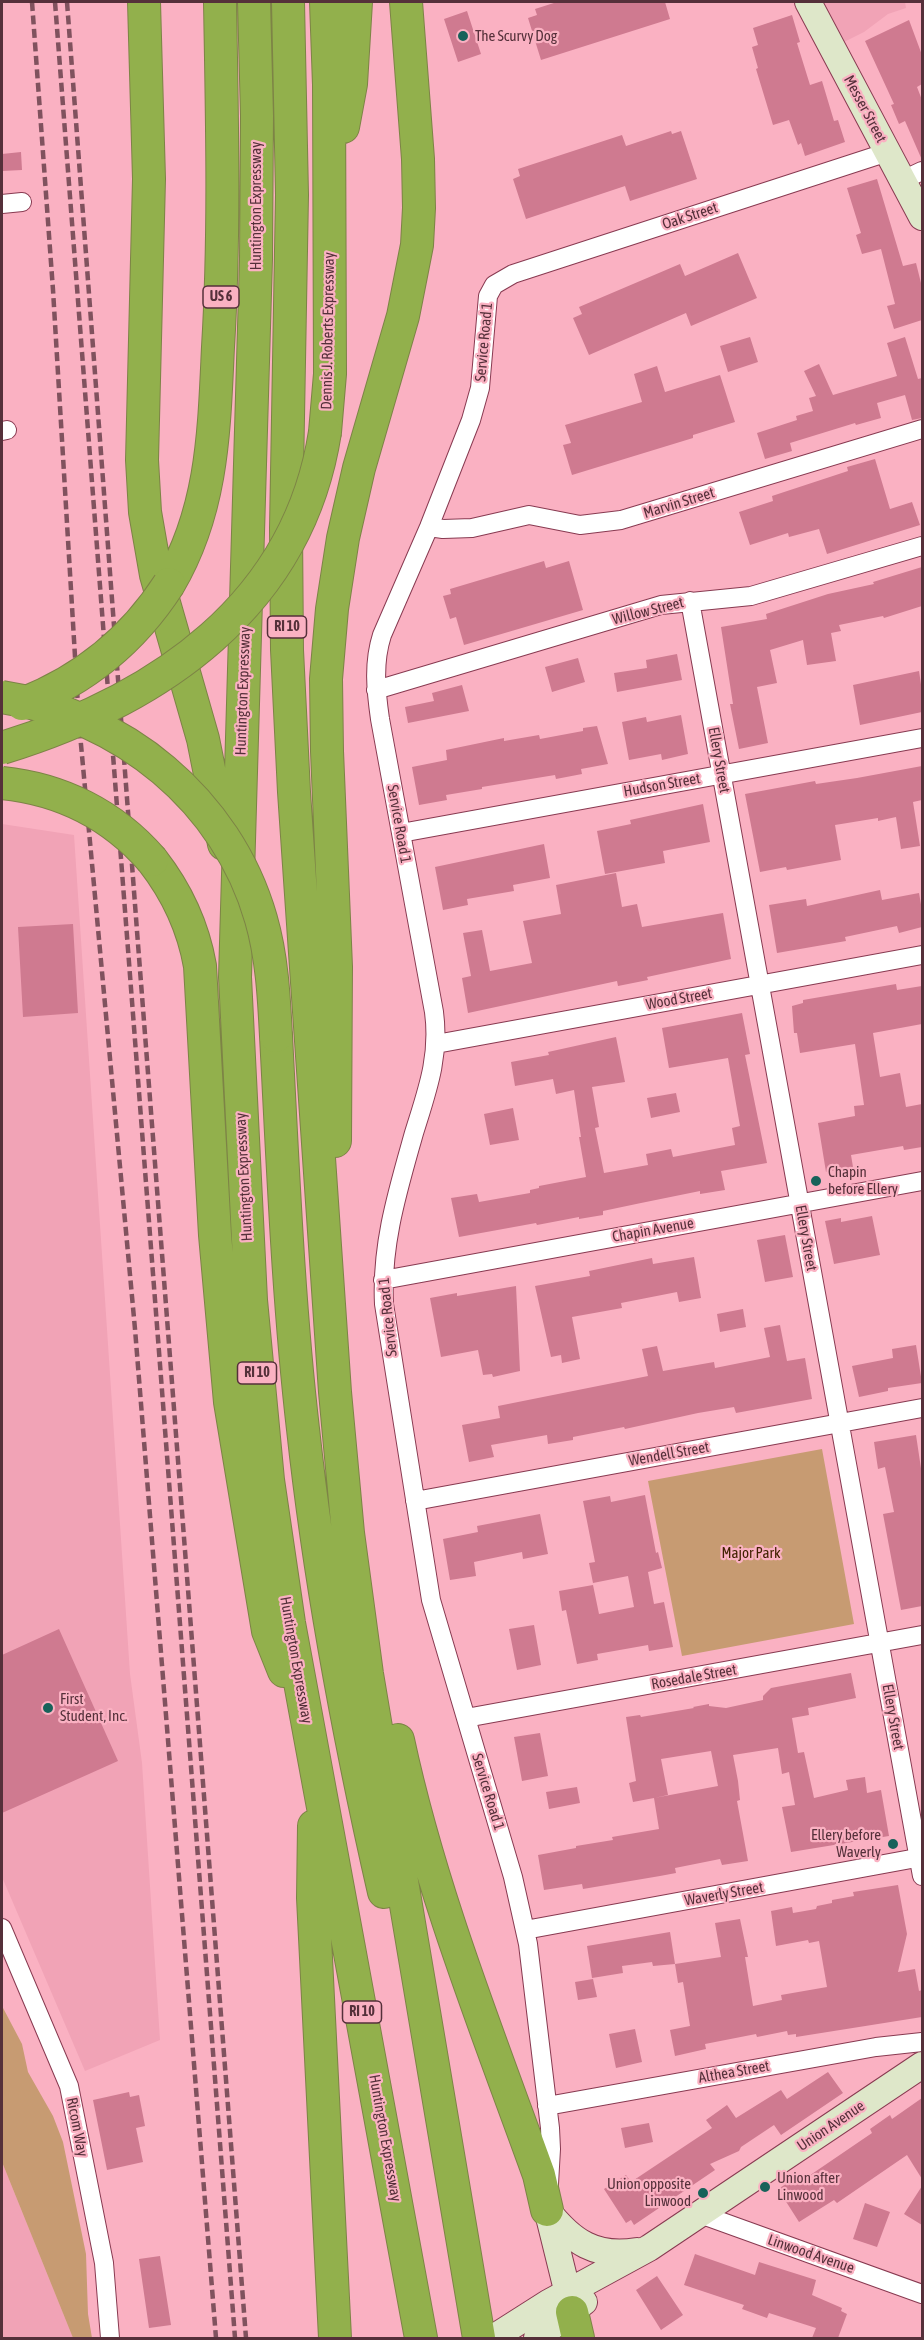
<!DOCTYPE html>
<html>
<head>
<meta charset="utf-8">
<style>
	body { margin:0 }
	#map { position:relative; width:924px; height:2340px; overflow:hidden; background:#fab1c2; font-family:"Asap Condensed",sans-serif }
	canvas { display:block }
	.frame { position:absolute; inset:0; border:3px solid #55303a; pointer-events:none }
</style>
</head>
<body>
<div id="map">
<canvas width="924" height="2340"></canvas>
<div class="frame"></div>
</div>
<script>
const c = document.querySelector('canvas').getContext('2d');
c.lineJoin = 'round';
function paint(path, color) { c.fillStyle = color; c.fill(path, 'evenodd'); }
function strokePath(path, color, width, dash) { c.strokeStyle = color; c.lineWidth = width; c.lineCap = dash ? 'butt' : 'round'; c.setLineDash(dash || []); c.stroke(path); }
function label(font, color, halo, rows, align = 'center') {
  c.font = font + ' "Asap Condensed",sans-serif'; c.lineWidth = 4.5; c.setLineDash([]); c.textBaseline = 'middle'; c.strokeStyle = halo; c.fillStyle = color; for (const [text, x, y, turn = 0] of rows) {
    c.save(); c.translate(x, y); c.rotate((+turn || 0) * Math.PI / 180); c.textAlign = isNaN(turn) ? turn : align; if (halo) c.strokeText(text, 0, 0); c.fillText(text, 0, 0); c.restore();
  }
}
paint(new Path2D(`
	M809,2h96l1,6 -18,6 -24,18 -28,14z
	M2,824l72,11 56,839 12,89 18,277 -75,31 -83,-194z
	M2,2162l71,176h-71z`), '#f1a3b6');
paint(new Path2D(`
	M822,1449l32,175 -172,32 -34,-175z
	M2,2006l20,38 6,28 25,44 10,26 23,112 2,60 4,24h-19l-71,-176z`), '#c79b72');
paint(new Path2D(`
	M557,2h108l5,17 -129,41 -13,-42 9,-3 -2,-6z
	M467,11l14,43 -23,8 -14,-43z
	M792,15l8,27 -3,1 13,42 12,-4 12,40 4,-1 7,22 -40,14 -4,-13 -3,2 -9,-25 -16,5 -17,-56 2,-1 -6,-21 6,-2 -5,-17z
	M909,20l13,35v29l-5,3 5,13v60l-17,-39 -6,3 -8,-19 3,-1 -29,-63z
	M671,131l1,3 9,-3 16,48 -67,22 -5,-15 -99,33 -13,-40 7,-3 -2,-7 104,-34 4,11z
	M21,152l1,18 -20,1v-17z
	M877,179l26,87 13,-3 6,24v33l-28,9 -7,-23 8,-2 -14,-55 -19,5 -6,-19 5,-2 -14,-45z
	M738,253l19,45 -66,28 -5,-13 -97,42 -16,-37 9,-4 -3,-7 101,-43 5,12z
	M750,337l8,25 -30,10 -8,-26z
	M905,337l13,42 4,-1v40l-10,2 -7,-25 -28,8 4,15 -25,7 -1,-2 -65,20 2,8 -27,8 -8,-26 40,-13 -1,-4 17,-5 -4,-13 7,-2 -12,-25 15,-7 14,31 64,-19 -10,-33z
	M657,366l8,26 55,-17 15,47 -42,13v3l-121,37 -9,-30 8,-2 -6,-18 77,-23 -8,-28z
	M875,459l15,50 22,-7 8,23 -93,29 -8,-25 -30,8 -1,-4 -38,12 -11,-33 34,-11 -1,-5 76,-25 -1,-4z
	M544,561l2,7 23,-7 14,49 -119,35 -8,-28 -6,2 -7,-23 8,-2 -1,-5z
	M922,567v39l-38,12 -1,-2 -44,9 2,6 -10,2 5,28 -29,4 -4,-25 -33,10 7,33 -20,4 11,56 -29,6 -9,-45h3l-12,-77 46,-8 -1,-5 62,-20 46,-10 -1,-2z
	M677,654l5,26 -65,12 -3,-19 33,-5 -1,-8z
	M578,658l7,24 -33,10 -7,-25z
	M919,671l3,20v21l-62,13 -7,-40z
	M462,685l7,26 -61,12 -3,-16 29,-6 -2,-8z
	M681,715l7,39 -26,6 -1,-6 -32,6 -7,-38 24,-5 1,5z
	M597,726l11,38 -27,5 1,5 -26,5 -1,-4 -73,12v2l-36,6 1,5 -28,5 -7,-38 35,-7 -1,-10 58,-12v3l35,-6 1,4 43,-8v-3z
	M922,766v34l-9,2 7,44 -19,3 -5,-32 -18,4v-3l-43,7 6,35 -54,10 -1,-3 -26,5 -15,-78 70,-13 1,3 41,-6z
	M703,804l7,38 -47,9 2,12 -60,11 -8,-43 34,-7 -1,-4z
	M544,844l6,34 -37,7 1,6 -47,8 1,6 -25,5 -8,-43z
	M616,873l6,34 15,-3 5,23 81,-14 8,46 -84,18 1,3 -30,6 -1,-5 -149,32 -6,-35 9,-2 -8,-43 19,-3 8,41 42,-8 -9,-42 38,-7 -5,-29z
	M880,890l2,10 37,-7 3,17v17l-23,6 -2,-7 -52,11 1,4 -69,12 -8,-48 37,-6 1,7z
	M73,924l5,89 -55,4 -5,-90z
	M896,984l1,6 25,-4v38l-49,9 7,44 20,-4 6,34 16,-3v43l-18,3 -1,-4 -52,9 2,12 -27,5 -8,-49 37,-7 -1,-10 10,-1 -9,-61 -55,9 -3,-20h-3l-2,-27 11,-3v-3z
	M742,1013l8,41 -5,1 22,108 -46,8 4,19 -25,4v-3l-59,12 -38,8v4l-24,4v-2l-42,8 -1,-2 -77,14 -8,-39 26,-4 2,8 51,-9v-3l9,-2v-2l47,-9 -7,-40h2l-7,-47 -18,4 -3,-15 -38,7 -4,-24 38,-7 -1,-3 68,-15 9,45 -33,5 7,40 -4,1 9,45 44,-8 -2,-11 25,-5 2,8 62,-12 -3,-17 8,-2 -12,-68 -59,10 -7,-40z
	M676,1093l4,19 -29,6 -4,-20z
	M513,1108l6,32 -29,5 -6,-31z
	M872,1216l8,39 -46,9 -9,-43 16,-3v4z
	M785,1235l8,42 -28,5 -8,-42z
	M694,1257l7,41 -22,4 -2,-10 -56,11 1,5 -50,9 8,42 -18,4 -1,-8 -10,2 -16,-71 55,-10 -1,-5 63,-13 1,6z
	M516,1286l4,85 -27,6 -1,-3 -9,1 -5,-25 -37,7 -11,-59 27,-5v3z
	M743,1309l3,18 -26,5 -3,-18z
	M780,1325l7,36 18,-3 7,41 -76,14 -2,-6 -36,6 -73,16 -1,-2 -51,10v3l-25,4 -1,-9 -56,10 3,12 -25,5 -7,-37 38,-7 -2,-12 150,-30 -6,-27 15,-3 6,25 51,-9 1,6 55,-11 -6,-29z
	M916,1345l6,38 -34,5v3l-29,6 -7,-31 41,-8 -1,-9z
	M916,1435l6,40v131l-21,4 -18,-96 11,-2 -9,-45 -7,2 -4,-27z
	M645,1495l11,58 2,-1 4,16 -14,4 6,32 10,-2 9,45 -24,4 -1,-6 -51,9 1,6 -21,4 -11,-54 -4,1 -3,-20 34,-6 6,29 35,-7 -6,-31 -35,7 -4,-20 6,-1 -12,-61 27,-5 1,6z
	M540,1514l8,40 -25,5 -1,-7 -48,10 2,14 -26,4 -7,-41 35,-7 -1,-6z
	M534,1625l7,40 -24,5 -8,-41z
	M59,1629l59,132 -116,52v-158z
	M851,1673l5,25 -48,10 1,7 -17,3 6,35 6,-1 10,46 34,-8 -2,-10 19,-3 2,16 14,-3 8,46 -98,16 -9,-45 13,-2 -6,-33 -7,2 -4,-26 -45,7 5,26 2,19 -3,1 11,60 -26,4 -2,-6 -45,9 1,5 -16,3 -77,13 -1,-5 -38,6 -6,-35 38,-7v-2l37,-6 -1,-3 47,-8 -5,-31 -21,4 -4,-19 7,-2 -10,-64 14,-2 1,2 53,-9 -1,-1 16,-3v2l17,2 37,-8v-4l8,-8zM711,1751l7,35 -64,12 14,-3 -7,-36z
	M540,1733l8,43 -26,5 -8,-44z
	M577,1787l3,16 -31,6 -3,-17z
	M898,1885l9,49 -9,38 17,-3 4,22 3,-1v27l-126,20v-3l-8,1 -1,-4 -30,6 -1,-3 -51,10 1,5 -31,7 -5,-26 20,-4 -7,-44 -5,1 -3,-19 46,-7 -6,-34 25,-4 8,38h-3l8,49 29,-6 -1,-5 46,-8 -8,-46 -10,2 -1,-3 -32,6 -5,-35 21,-4 1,6 23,-4 1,-3 15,-3v-3l22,-4 -1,-4z
	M670,1932l5,32 -22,2 -1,-4 -30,4 1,7 -31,5 -5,-32z
	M593,1979l4,18 -19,3 -3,-18z
	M635,2029l7,33 -26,6 -7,-34z
	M828,2072l15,21 -62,42 -7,-10 -33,22 -2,4 -29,13 5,6 -81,55 -3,-5 -5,3 -22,-34 22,-14 5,7 81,-54 -6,-8 21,-15 9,13 45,-28 6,9z
	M129,2092l1,5 9,-2 6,31 -9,2 7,34 -36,8 -14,-70z
	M922,2098v81l-15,-24 -70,48 -3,-3 -35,22 -21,-33 22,-14 3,5 69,-47 -2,-4 20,-14 2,4z
	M649,2123l4,19 -28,6 -4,-20z
	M922,2186v39l-18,-11z
	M865,2203l25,9 -13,35 -24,-8z
	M695,2254l60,21 4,-13 57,18 -4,15 30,13 -1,3 6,3 -9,24h-26l4,-10 -47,-15 -2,5 -25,-9 2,-4 -60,-20z
	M160,2256l11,69 -22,3 -10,-69z
	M657,2276l26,39 -22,15 -25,-40z`), '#cf7a90');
const street = new Path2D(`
	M903,180l19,-9
	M2,204l20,-2
	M2,431l5,-1
	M429,527l14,2 29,-1 57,-13 51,10 41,-5 301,-91
	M690,601l232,1275
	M376,690l285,-85 90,-9 171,-50
	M401,833l521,-95
	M436,1044l486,-89
	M383,1280l539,-99
	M415,1501l507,-93
	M466,1718l456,-83
	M2,1928l67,158 35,177 6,75
	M525,1930l397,-73
	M547,2106l329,-59 46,-5
	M549,2184l2,-35 -1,-21 -22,-184 -15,-67 -82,-277 -47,-296c-3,-60 14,-114 30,-171 13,-42 26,-76 20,-121l-54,-293c-4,-28 -7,-56 2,-84l47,-108 42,-107 9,-32 8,-92 6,-11 19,-11 375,-122
	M700,2214l222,80`);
const secondary = new Path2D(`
	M808,2l114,215
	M547,2210c25,32 49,48 90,41
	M548,2213l23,93
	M493,2338l55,-35 101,-55 273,-183
	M537,2338l47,-36`);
const highway = new Path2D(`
	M144,2l5,177 -7,281 3,52 11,63 47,164 21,105
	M254,2l3,114 -1,143 -21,718 16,323 17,180 21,143 132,715
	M288,2l4,193 -6,333 1,122 7,142 41,600 13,141 19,141 112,664
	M343,127l8,-43 5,-82
	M325,432l5,-58 -1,-289 -3,-83
	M169,584c44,-75 45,-153 49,-237 7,-115 4,-230 2,-345
	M152,860c25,32 41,66 48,106l15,269 15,167 38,229 16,40
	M276,1036c7,131 12,263 27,393 17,157 46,310 81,463
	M335,1141l1,-174 -9,-216 -1,-72 6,-70 11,-71 16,-70 44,-152 14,-71 2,-37 -1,-49 -12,-157
	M398,1740c32,149 89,291 141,435l8,35
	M314,1826l-1,72 22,440
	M572,2312l6,26`);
strokePath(street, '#883a51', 20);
strokePath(secondary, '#883a51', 28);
strokePath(highway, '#7d8346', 34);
strokePath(street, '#fff', 18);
strokePath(secondary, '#dee7c9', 26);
strokePath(highway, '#92b04c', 32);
strokePath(new Path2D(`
	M32,2l21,288 26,433 56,606 81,1009
	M55,2l180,2336
	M67,2l70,929 109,1407`), '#80525e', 4.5, [9, 4.5]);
const highwayBridge = new Path2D(`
	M2,697c120,18 225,103 259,222 11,38 13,78 15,117
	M22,704c62,-24 111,-64 147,-120
	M2,748c156,-48 296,-142 323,-316
	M2,783c59,6 111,32 150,77`);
strokePath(highwayBridge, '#7d8346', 34, []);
strokePath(highwayBridge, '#92b04c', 32);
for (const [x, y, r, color] of [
	[463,36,6,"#17625a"],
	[816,1181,6,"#17625a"],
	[48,1708,6,"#17625a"],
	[893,1844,6,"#17625a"],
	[765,2187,6,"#17625a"],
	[703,2193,6,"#17625a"]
]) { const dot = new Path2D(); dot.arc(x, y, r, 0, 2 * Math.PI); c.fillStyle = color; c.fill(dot); strokePath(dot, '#fab1c2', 2); }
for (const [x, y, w] of [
	[221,297,36],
	[287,627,39],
	[257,1373,39],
	[362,2012,39]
]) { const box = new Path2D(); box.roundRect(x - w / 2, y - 11, w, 22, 4.5); c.fillStyle = '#fab1c2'; c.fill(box); strokePath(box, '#55303a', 1.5); }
label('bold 14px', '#55303a', null, [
	["US 6",221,297],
	["RI 10",287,627],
	["RI 10",257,1373],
	["RI 10",362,2012]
]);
label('15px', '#55303a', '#fab1c2', [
	["The Scurvy Dog",475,36],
	["Chapin",828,1172],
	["before Ellery",828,1189],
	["First",60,1699],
	["Student, Inc.",60,1716],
	["Ellery before",881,1835,"right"],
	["Waverly",881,1852,"right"],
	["Union after",777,2178],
	["Linwood",777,2195],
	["Union opposite",691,2184,"right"],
	["Linwood",691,2201,"right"]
], 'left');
label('15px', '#55303a', '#fab1c2', [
	["Messer Street",865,109,62],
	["Huntington Expressway",256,206,-90],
	["Oak Street",690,216,-18],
	["Dennis J. Roberts Expressway",328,331,-89],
	["Service Road 1",484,342,-85],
	["Marvin Street",679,503,-17],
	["Willow Street",648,611,-14],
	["Huntington Expressway",243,691,-88],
	["Ellery Street",719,760,80],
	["Hudson Street",662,785,-10],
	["Service Road 1",399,824,80],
	["Wood Street",679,999,-10],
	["Huntington Expressway",244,1177,-93],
	["Chapin Avenue",653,1230,-10],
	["Ellery Street",806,1238,80],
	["Service Road 1",388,1317,-96],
	["Wendell Street",669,1454,-10],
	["Huntington Expressway",296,1660,80],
	["Rosedale Street",694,1677,-10],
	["Ellery Street",893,1717,80],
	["Service Road 1",488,1792,73],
	["Waverly Street",724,1894,-10],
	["Althea Street",734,2072,-10],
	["Union Avenue",831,2126,-34],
	["Ricom Way",77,2127,79],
	["Huntington Expressway",385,2138,80],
	["Linwood Avenue",811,2254,19]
]);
label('15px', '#412200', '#fab1c2', [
	["Major Park",751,1553]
]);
</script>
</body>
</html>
